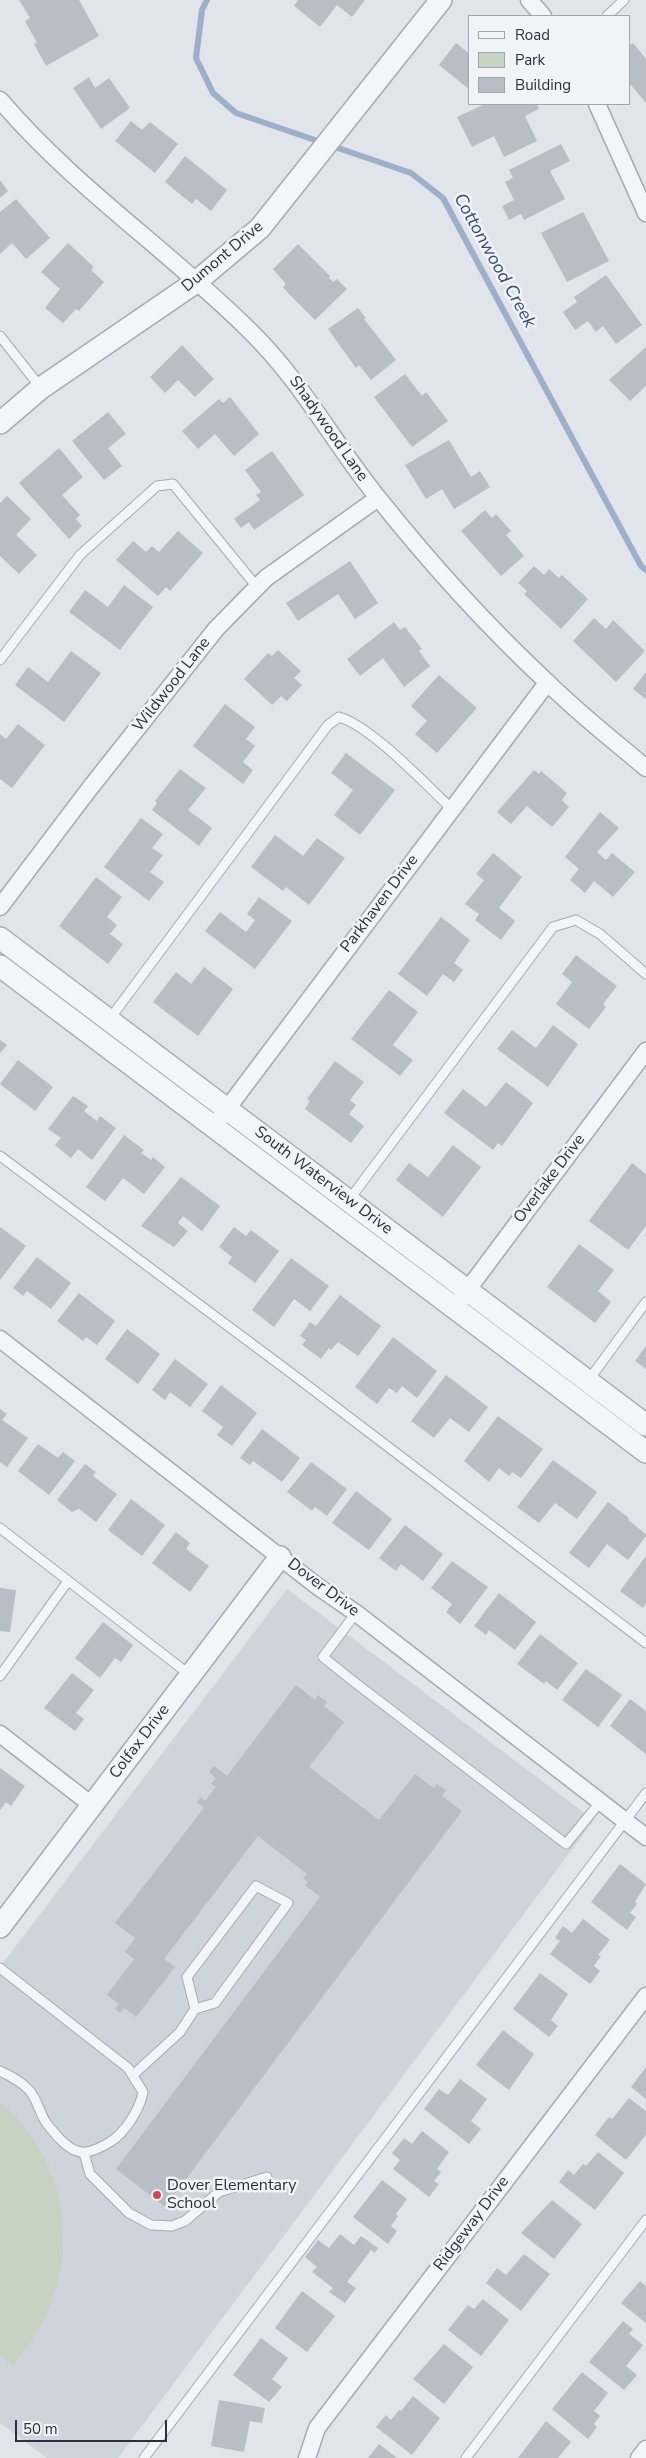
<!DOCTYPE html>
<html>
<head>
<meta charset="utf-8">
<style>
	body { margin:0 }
	#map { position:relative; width:646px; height:2458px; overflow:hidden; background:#e1e4ea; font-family:"Nunito Sans",sans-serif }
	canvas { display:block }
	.legend { position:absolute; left:468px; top:15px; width:162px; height:90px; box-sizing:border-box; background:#f1f3f7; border:1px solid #a1a5ae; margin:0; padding:6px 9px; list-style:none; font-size:15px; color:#2a3041 }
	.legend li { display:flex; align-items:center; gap:10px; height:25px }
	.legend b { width:25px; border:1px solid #a1a5ae }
	.scale { position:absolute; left:15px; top:2420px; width:152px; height:22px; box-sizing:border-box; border:2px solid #2a3041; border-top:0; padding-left:6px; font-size:15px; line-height:18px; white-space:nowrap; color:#2a3041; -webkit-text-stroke:4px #f1f3f7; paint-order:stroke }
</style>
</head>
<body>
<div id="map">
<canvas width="646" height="2458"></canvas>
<ul class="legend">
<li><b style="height:6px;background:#f4f5f8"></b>Road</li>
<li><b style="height:14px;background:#c6d3c3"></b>Park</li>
<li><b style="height:14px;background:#b9bdc6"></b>Building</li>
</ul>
<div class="scale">50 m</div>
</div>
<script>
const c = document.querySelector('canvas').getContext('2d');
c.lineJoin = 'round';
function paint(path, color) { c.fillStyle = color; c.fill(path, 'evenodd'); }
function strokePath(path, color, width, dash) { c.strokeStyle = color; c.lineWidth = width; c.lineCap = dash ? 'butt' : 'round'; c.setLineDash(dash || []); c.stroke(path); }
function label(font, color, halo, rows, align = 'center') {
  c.font = font + ' "Nunito Sans",sans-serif'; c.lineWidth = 5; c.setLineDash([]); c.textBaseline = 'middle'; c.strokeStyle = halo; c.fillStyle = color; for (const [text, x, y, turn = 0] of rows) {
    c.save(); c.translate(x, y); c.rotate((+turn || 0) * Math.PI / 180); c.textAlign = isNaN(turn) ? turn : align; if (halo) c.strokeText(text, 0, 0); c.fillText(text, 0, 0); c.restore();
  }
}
paint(new Path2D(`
	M287,1589l307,231 -476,638h-71l-47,-35v-456z`), '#cfd3dc');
paint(new Path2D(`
	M0,2103c59,46 79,132 51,201 -9,23 -23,43 -38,62l-13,-10z`), '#c6d3c3');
strokePath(new Path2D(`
	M207,0l-5,10 -6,48 17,35 23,20 175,60 32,25 198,368 5,4`), '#9dafc9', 6);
paint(new Path2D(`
	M19,0h60l20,36 -53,30 -12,-22 3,-1 -12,-22 5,-3z
	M298,0h67l-13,17 -15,-12 -17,22 -26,-21z
	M456,43l14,11v36l-31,-25z
	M633,43l13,16v44l-16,-19v-39z
	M89,77l6,11 14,-10 21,30 -29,21 -28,-41z
	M485,104h52l2,5 -14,7 12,25 -33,16 -10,-21 -22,11 -15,-30z
	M131,121l11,9 8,-8 28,22 -23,29 -40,-32z
	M561,144l9,17 -20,10 15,28 -41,21 -3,-6 -12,6 -7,-14 12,-6 -9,-18 8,-4 -4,-8z
	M185,156l42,34 -16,21 -15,-12 -4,5 -27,-22z
	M0,180l8,11 -8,7z
	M16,199l34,39 -24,21 -14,-16 -12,11v-42z
	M583,212l26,49 -42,21 -26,-49z
	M68,243l26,24 -3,3 13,12 -25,29 -3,-2 -13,14 -18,-15 15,-19 -19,-17z
	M298,244l32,32 -1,2 4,4 4,-3 10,10 -32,31 -25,-25 -7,-8 3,-3 -13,-15z
	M606,275l36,50 -26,19 -13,-18 -7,6 -8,-11 -13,9 -12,-18 14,-10 -3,-5z
	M358,308l8,10 -2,1 32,41 -25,20 -12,-15 -3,3 -28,-39z
	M182,345l32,34 -19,18 -17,-17 -13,13 -15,-16z
	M646,347v39l-16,15 -21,-21z
	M405,374l17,22 4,-4 22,29 -36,26 -38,-50z
	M230,397l29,37 -25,22 -19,-22 -17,15 -16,-18 37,-32 4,4z
	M108,412l18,22 -18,14 14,18 -18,14 -32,-39z
	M449,440l22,37 9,-6 10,16 -36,22 -12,-20 -16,10 -21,-34z
	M59,448l24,29 -21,18 18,20 -4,4 6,7 -13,13 -50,-56z
	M272,451l32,44 -50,35 -5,-8 -8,6 -7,-9 26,-19 -4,-5 5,-3 -16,-22z
	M7,496l24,23 -15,16 21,20 -18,19 -19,-18v-53z
	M485,510l7,8 4,-4 15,17 -5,4 18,21 -23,20 -40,-45z
	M178,531l25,22 -33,38 -4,-4 -8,9 -42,-36 17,-19 13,11 6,-6 7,6z
	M350,561l28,42 -23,16 -17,-25 -40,27 -12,-18z
	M534,566l10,9 5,-6 10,9 3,-3 26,24 -27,30 -37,-35 3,-3 -9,-8z
	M124,585l29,22 -33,43 -51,-38 16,-22 23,17z
	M594,618l12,11 7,-9 32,31 -29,31 -43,-41z
	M394,622l6,8 5,-3 17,22 -3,2 11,15 -26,21 -21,-29 -23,18 -13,-17z
	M278,650l23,21 -7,7 8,7 -15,16 -6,-5 -9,9 -28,-26 24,-26 4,3z
	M71,651l30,22 -37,49 -49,-37 13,-18 20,15z
	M646,672v27l-13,-10z
	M439,675l38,33 -40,45 -22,-19 12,-13 -16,-15z
	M225,704l30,23 -9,12 9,7 -12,16 10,8 -10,14 -50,-38z
	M18,724l27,21 -33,43 -12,-9v-45l6,5z
	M346,753l49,37 -35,45 -26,-20 19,-25 -22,-17z
	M180,769l26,19 -18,22 24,18 -13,18 -47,-36 5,-7 -2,-2z
	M534,770l5,4 2,-3 26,22 -5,7 7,7 -17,20 -25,-21 -16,18 -14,-12z
	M600,812l19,16 -22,24 9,8 6,-7 23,19 -22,25 -19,-16 -9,12 -15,-13 9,-11 -14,-12z
	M141,818l22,16 -11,14 11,7 -13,17 14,10 -15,19 -45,-34z
	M275,835l28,21 14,-18 28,20 -36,47 -23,-18 -3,4 -32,-24z
	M493,853l29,24 -23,31 16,13 -14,19 -26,-20 4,-6 -14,-10 19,-24 -8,-6z
	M96,877l26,20 -15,20 10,8 -7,9 13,10 -15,20 -49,-38z
	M259,897l33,24 -37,48 -50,-38 15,-19 26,20 9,-12 -8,-6z
	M441,917l29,23 -16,23 9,7 -9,12 -11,-8 -16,22 -29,-22z
	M576,955l41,31 -14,18 3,3 -17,22 -33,-25 16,-22 -10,-8z
	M204,967l29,22 -35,47 -45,-34 23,-30 15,12z
	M389,990l29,22 -25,33 20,15 -13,16 -49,-37z
	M553,1025l25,19 -30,43 -51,-38 15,-19 24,18z
	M0,1040l7,5 -7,8z
	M18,1060l35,27 -18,24 -35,-27z
	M335,1061l29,21 -14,18 6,5 -7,9 15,12 -13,17 -46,-34 5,-8 -3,-2z
	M506,1082l27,21 -31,43 -4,-3 -5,7 -49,-37 19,-24 23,18z
	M73,1096l15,10 -4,5 13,10 3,-5 16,12 -24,32 -14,-11 -7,9 -16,-13 6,-7 -13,-9z
	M124,1135l20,15 -3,3 10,7 2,-3 12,10 -21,27 -21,-16 -18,23 -19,-14z
	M453,1145l28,22 -38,50 -47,-37 13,-17 19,14z
	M632,1163l14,11v52l-18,24 -39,-29z
	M181,1177l39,29 -18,25 -19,-15 -5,7 10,8 -14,16 -33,-21z
	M0,1227l26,19 -26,34z
	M234,1227l12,9 5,-6 28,21 -24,32 -27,-20 4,-6 -13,-10z
	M579,1244l35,26 -16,21 13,11 -16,21 -48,-36z
	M37,1257l34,26 -20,26 -24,-18 -4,5 -10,-8z
	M291,1258l38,28 -19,25 -16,-12 -20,28 -22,-17z
	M79,1293l36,28 -18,24 -11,-8 -3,4 -26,-20z
	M340,1295l41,31 -23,30 -20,-14 -7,8 -2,-2 -8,11 -19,-14 4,-5 -6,-4 10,-14 6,4z
	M127,1329l33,25 -22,30 -33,-25z
	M393,1337l44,34 -20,27 -15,-12 -5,7 -8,-5 -12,16 -22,-17z
	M646,1346v23l-11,-8z
	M175,1359l33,25 -18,23 -20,-15 -5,8 -13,-10z
	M446,1375l42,32 -19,25 -19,-14 -16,20 -23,-17z
	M221,1385l36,28 -25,33 -15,-11 6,-8 -21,-16z
	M0,1409l7,5 -5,6 26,18 -21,29 -7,-5z
	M498,1416l45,33 -22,29 -9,-6 -3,4 -10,-8 -10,14 -25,-21z
	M262,1429l38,29 -18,24 -29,-21 -3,4 -10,-7z
	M38,1444l20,14 5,-6 12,9 -26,34 -31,-24z
	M553,1460l44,32 -20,27 -22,-16 -16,20 -22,-16z
	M311,1462l36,27 -20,27 -12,-9 -3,4 -25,-19z
	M85,1464l11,8 -3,4 24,18 -21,28 -17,-13 -7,3 -15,-12z
	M356,1491l36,28 -23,31 -37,-27z
	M131,1499l34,26 -23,31 -34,-26z
	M608,1502l21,16 -1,2 18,14v2l-18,24 -21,-16 -18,24 -20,-15z
	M405,1525l38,29 -20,27 -22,-17 -5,7 -17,-13z
	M176,1532l14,11 -4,6 23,17 -19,26 -38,-29z
	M646,1556v47l-3,5 -23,-17z
	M452,1561l36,26 -28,37 -14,-12 6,-8 -21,-16z
	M0,1588l16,2 -6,42 -10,-1z
	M499,1593l37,29 -21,28 -26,-20 -3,5 -12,-9z
	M103,1622l30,23 -12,17 -6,-4 -15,20 -25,-20z
	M540,1634l38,29 -21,27 -11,-9 -2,3 -27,-20z
	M586,1669l36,26 -24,32 -36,-27z
	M72,1673l22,17 -18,23 8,6 -9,12 -31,-23z
	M296,1685l19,15 3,-5 9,7 -3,4 20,16 -35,45 70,53 36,-46 19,14 3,-4 9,6 -4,6 20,15 -297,396 -49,-38 204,-272 -15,-12 3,-3 -5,-4 4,-4 -49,-38 -94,123 11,8 -39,50 -12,-9 -4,5 -5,-4 4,-5 -12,-9 27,-36 -9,-7 10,-14 -20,-15 89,-115 -7,-6 4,-5 4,4 11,-14 -5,-3 5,-6 -7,-6 5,-6 13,10z
	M630,1699l16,12v43l-36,-28z
	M0,1768l25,18 -14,20 -5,-4 -6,8z
	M620,1864l26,20 -11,18 2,2 -7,9 6,4 -9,13 -36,-28z
	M583,1919l27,21 -12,15 3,1 -7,10 6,5 -10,13 -40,-30 10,-13 -5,-3 8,-12 9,7z
	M540,1973l28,21 -17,26 7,6 -9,11 -36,-28z
	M503,2030l31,24 -25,36 -33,-25z
	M646,2067v32l-15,-12z
	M460,2079l27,20 -16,22 10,8 -12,15 -45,-35 15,-20 9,6z
	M629,2098l17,13v24l-20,25 -31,-25 14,-18 3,2z
	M422,2131l27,21 -12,17 4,3 -7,9 5,3 -10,13 -36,-28 7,-9 -8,-7 12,-15 8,6z
	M598,2152l26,21 -29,37 -36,-28 9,-12 6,5 9,-11 3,2z
	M382,2180l25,19 -11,15 2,2 -7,10 6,5 -9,13 -35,-27z
	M552,2200l30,24 -28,35 -33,-26z
	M340,2234l14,11 7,-9 17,12 -3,5 -4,-3 -24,32 9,6 -11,15 -16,-11 4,-4 -21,-16 5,-5 -12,-10 13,-17 11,8z
	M524,2254l26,20 -29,37 -35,-28 11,-15 9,7z
	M640,2281l6,5v37l-25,-20z
	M302,2291l33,25 -28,36 -32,-24z
	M483,2299l26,21 -28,36 -33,-26 20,-25 6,4z
	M623,2321l10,8 -4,5 14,11 -17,21 11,9 -13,15 -35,-28z
	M261,2338l27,20 -16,21 10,8 -13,15 -36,-27z
	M444,2344l29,23 -29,37 -31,-25z
	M582,2372l26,21 -14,18 6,5 -6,8 3,3 -9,12 -36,-30z
	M413,2396l27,22 -28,37 -36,-28 10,-12 5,5 8,-10 2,1z
	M219,2400l46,8 -3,15 -12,-2 -6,31 -33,-6z
	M546,2421l25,21 -13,16h-40z
	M379,2444l18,14h-29z`), '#b9bdc6');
const service = new Path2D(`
	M607,16l17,-16
	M0,336l41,52
	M0,660l80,-105 77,-69 16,-2 84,103
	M109,1020l219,-295 11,-8c32,9 86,67 113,92
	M0,1156l291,217 355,270
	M349,1200l204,-273 23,-7 24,14 46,40
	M588,1381l58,-79
	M0,1528l190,147
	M356,1613l-33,44 30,24 213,163 35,-43
	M0,1676l68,-95
	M0,1968l128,100 15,24c-3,17 -18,41 -33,50 -23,14 -34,15 -53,-6 -4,-5 -9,-10 -12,-15 -6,-10 -8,-22 -16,-31 -8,-9 -19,-14 -29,-19
	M133,2075l47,-43 15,-23 20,-6 73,-100 -32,-17 -69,91 8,32
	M84,2153l6,21 39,39 22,12 21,1 13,-5 34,-29 48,-15
	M144,2458l502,-665
	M466,2458l180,-238`);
const minor = new Path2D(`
	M529,0l14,16
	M0,100c75,88 170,151 251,232 52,51 83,112 128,167 51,64 108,127 168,183 31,31 66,58 99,86
	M597,104l49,109
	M0,907l90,-119 126,-159 50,-51 112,-80
	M221,1117l326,-434
	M460,1300l186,-249
	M0,1339l317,247 39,27 290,224
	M0,1734l93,72
	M307,2458l10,-30 329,-432
	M639,2458l7,-9`);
const tertiary = new Path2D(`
	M0,423l41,-35 155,-106 64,-54 181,-228
	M0,938l646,487
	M0,966l646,486
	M0,1927l280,-370`);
strokePath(service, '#a6aab4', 11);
strokePath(minor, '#a6aab4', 19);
strokePath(tertiary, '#a6aab4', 24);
strokePath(service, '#f4f5f8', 9);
strokePath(minor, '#f4f5f8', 16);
strokePath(tertiary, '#f4f5f8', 21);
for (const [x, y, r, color] of [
	[157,2195,5,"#cb4a53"]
]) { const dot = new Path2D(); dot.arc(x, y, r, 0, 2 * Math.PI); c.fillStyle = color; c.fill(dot); strokePath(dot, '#f1f3f7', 2); }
label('16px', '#2a3041', '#f1f3f7', [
	["Dumont Drive",223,257,-40],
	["Shadywood Lane",328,429,55],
	["Wildwood Lane",172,685,-52],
	["Parkhaven Drive",380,904,-53],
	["Overlake Drive",550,1179,-53],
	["South Waterview Drive",323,1181,37],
	["Dover Drive",323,1588,37],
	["Colfax Drive",140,1742,-53],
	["Ridgeway Drive",472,2224,-53]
]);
label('16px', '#2a3041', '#f1f3f7', [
	["Dover Elementary",167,2186],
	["School",167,2204]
], 'left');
label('italic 18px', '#354c74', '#f1f3f7', [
	["Cottonwood Creek",494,261,61]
]);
</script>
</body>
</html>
